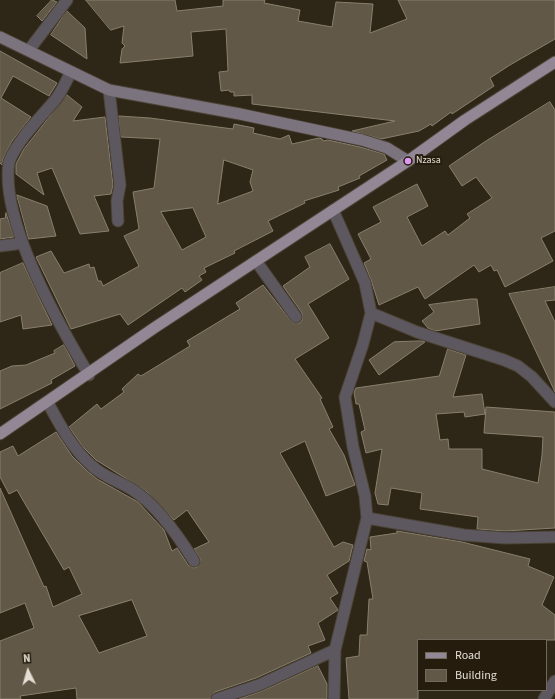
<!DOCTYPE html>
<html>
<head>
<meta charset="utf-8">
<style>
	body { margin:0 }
	#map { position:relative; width:555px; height:699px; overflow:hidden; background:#2e2617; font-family:"Source Sans 3",sans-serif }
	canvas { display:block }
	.legend { position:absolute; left:417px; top:639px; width:130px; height:52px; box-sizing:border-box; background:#251c0d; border:1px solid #71695d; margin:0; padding:5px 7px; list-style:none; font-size:12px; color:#e3ddd4 }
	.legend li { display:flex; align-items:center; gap:8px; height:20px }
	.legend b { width:20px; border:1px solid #71695d }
	.north { position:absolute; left:8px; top:651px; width:40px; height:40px; -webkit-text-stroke:3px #251c0d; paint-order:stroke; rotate:355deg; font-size:11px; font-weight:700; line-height:16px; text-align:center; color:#e3ddd4 }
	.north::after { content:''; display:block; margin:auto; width:14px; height:18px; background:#e3ddd4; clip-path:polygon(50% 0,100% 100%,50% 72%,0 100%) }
</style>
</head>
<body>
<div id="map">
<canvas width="555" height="699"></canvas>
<ul class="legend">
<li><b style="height:5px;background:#928795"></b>Road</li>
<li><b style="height:11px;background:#625848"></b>Building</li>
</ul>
<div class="north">N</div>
</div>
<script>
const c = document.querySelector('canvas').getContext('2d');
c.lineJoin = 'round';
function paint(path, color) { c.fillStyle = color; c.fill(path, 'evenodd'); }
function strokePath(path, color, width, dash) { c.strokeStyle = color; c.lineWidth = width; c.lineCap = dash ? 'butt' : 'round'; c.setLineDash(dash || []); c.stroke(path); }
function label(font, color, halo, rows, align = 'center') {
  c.font = font + ' "Source Sans 3",sans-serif'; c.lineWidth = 4; c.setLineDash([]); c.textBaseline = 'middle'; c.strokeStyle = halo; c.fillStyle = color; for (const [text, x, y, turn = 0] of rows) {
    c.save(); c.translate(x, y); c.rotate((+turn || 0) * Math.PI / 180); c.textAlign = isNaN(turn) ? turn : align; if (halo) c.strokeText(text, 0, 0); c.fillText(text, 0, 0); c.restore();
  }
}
const building = new Path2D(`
	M52,0l5,2 -15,19 -5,-5z
	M86,0h89l2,11 46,-5v-6h42l-1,3 36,7 -2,11 34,6 4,-25 37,2 -3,29 37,-14 -9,-19h157v39l-45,26 -20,13 4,8 -42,28 -1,-2 -19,14 -1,-2 -12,7 -38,8 -29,-8 43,-10 -143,-17v-9l-18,1v-4h-4l-1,-2 -8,1 -2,-19 9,-1 -2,-42 -35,3 2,24 -73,7 2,-14 3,-3 -3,-3 2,-17 -13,4z
	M67,11l18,17 2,31 -36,-24z
	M0,51l57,32 -8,13 -36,-20 -12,22 30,19 -19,24 -9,18 -1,6 -2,-2z
	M67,95l15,12 -9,14 32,-4 8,68 -2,9 -17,2 15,35 -29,3 -28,-66 -15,5 7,22 -28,-21v-10l8,-15z
	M550,102l5,8v121l-14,7 12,23 -48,26 -8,-17 -3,1 -3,-6 -12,7 -5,-7 -49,34 -7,-12 -39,18 -8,-25 -7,-17 7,-4 -13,-25 23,-12 -8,-15 44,-23 11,22 -21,11 15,29 23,-15 3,4 22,-17 -3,-4 25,-16 -16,-21 -14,9 -13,-20 37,-25z
	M119,116l31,2 83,11 1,-5 20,4 -1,5 27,6 9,-4 3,9 27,-6 3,1 1,2 5,-1 32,7 24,7 3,6 -28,16 1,2 -22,9 1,3 -35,11 1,2 -37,18 5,10 -39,20 1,2 -31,15 2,4 -7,4 3,4 -17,12 -3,-4 -54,37 -8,-11 -49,15 -35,-72 15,-6 13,22 25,-9 1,4 4,-1 4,14h3l2,5 36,-20 -15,-30 15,-7 -6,-37 21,-4 6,-49 -39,-2zM224,160l29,10 -3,12 3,9 -35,13zM193,208l13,29 -24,13 -21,-38z
	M17,195l30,11 9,30 -27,3z
	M6,213l8,24 -14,2v-20l5,-1z
	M330,244l19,35 -41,25 21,34 -34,21 27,39 -2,1 13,28 -4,2 15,26 11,30 -29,11 -21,-55 -25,12 54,94 9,-5 10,3 -4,16 -22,14 11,18 -8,5 8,12 -20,13 7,17 -17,6 3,7 -55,25 -41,14 -5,7h-133l-1,-11 -56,8 1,3h-21v-58l34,-13 -9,-25 -25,10v-125l44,99 2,-1 7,21 29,-13 -13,-27 -5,3 -47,-80 -8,4 -9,-17v-25l13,-6 5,10 38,-24 16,24 14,14 11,9 41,23 26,28 8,21 5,-3 11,17 6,3 3,-1 4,-7 -7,-11 15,-7 -22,-32 -13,10 -28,-29 -50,-31 -13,-13 -14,-20 28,-23 4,5 23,-17 -2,-3 16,-15 3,2 49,-30 -3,-5 53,-32 -4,-6 27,-18 28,36 2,2h7l2,-3v-7l-19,-27 27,-19 -5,-10zM132,600l15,36 -48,17 -20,-37z
	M23,263l19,41 10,21 -29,4 -2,-14 -21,7v-49z
	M555,287v13l-10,1 10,21v70l-46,-98z
	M471,299h6l3,25 -45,7 -7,-3 -6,-7 12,-9 -5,-7z
	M422,341l3,1 -46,33 -10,-15 25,-18z
	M64,345l11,21 -24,14 1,3 -52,26v-38l12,-5 14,-1 29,-12 -1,-2z
	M448,349l18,6 -13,42 29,-3 3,20 -20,3 -1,-5 -28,2 4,26 8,-1 1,10h33v20l56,14 4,-28 1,-18 -59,-4 2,-26 69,5v116l-50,3 -28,-2 1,-12 -58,-8 2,-16 -31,-5 -3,17 -10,-1 -3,-11 7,-44 -16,4 -5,-21 4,-2 -6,-26h-3l-2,-12 2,-4 83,-12z
	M397,531l65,11 68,17 -2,7 26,11 -12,28 13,10v25h-137v59h-69l-3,-41 13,-2 1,-21h7l2,-36h4l-6,-37 -3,-1 3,-12 4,1 -1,-13 27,-4z
	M318,666l9,18v15h-88l23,-8z`);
paint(building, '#625848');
strokePath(building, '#897f6d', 1);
const minor = new Path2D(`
	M29,50l38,-50
	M71,72c-5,9 -9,19 -15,27 -15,18 -38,40 -47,63 -9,59 50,163 80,213
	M109,90l11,95 -3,16 1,20
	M333,210l32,73 6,30 -8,31 -18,53 8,50 12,49 2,22 -32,132 -1,49
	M0,246l16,-2
	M256,261l40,56
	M371,313l46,19 87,28 14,6 14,11 23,25
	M48,403c12,22 24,45 43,62 12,12 28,16 42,25 24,15 46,47 61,71
	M367,518l97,17 41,3 50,-1
	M217,699l42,-14 76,-35
	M544,699l11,-18`);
const secondary = new Path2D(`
	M0,37l109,53 131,24 122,26 25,8 21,13`);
const primary = new Path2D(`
	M0,434l154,-106 254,-167 57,-41 90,-58`);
strokePath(minor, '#4b4335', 13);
strokePath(secondary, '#4b4335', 13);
strokePath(primary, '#4b4335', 13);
strokePath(minor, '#5d585f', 11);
strokePath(secondary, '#7b737e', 11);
strokePath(primary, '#928795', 11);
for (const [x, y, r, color] of [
	[408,161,4,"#de98f2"]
]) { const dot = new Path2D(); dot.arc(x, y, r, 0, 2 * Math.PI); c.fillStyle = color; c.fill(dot); strokePath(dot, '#251c0d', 1.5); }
label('10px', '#e3ddd4', '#251c0d', [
	["Nzasa",416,161]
], 'left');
</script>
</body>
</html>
